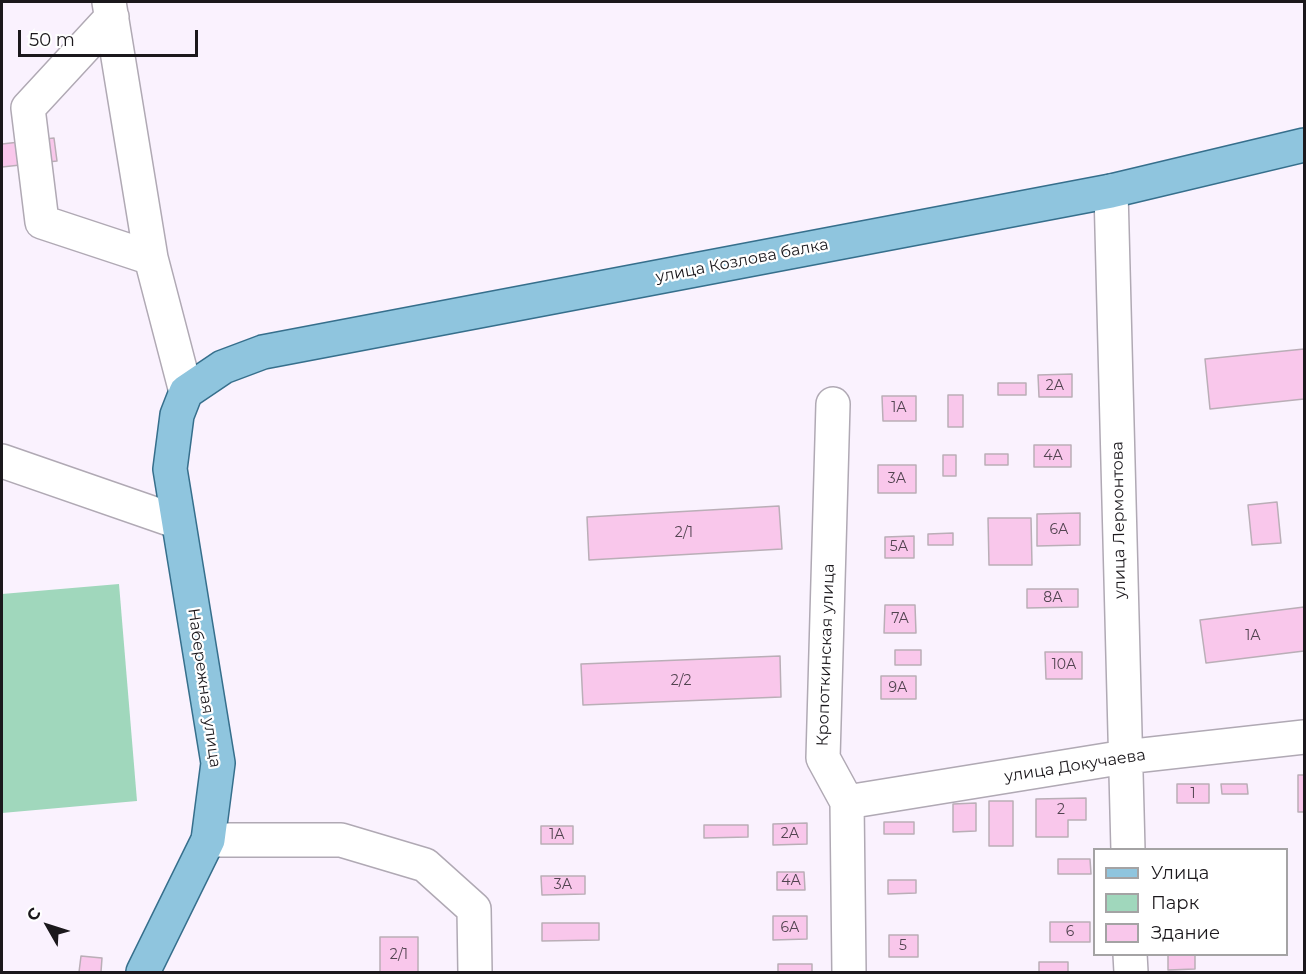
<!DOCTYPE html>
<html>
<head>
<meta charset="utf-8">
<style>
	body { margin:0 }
	#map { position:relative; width:1306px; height:974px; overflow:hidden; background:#faf2fe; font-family:Montserrat,sans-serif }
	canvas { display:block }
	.frame { position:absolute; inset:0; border:3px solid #1b181c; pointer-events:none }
	.legend { position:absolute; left:1093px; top:848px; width:195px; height:108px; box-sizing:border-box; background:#fff; border:2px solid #a4a3a4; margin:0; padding:8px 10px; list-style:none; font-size:18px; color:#1b181c }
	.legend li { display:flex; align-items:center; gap:12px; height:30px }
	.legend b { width:30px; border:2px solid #a4a3a4 }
	.north { position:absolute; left:18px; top:896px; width:60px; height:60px; -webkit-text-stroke:4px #fff; paint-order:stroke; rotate:309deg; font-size:16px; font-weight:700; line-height:24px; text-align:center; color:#1b181c }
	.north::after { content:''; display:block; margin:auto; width:21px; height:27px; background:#1b181c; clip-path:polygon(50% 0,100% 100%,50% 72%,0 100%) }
	.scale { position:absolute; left:18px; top:30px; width:180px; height:27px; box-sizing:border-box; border:3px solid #1b181c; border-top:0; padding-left:8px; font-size:18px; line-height:21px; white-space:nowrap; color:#1b181c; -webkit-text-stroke:4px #fff; paint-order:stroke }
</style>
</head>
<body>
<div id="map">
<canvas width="1306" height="974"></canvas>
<div class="frame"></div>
<ul class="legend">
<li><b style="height:8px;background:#8fc5de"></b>Улица</li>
<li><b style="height:16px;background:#a0d7bc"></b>Парк</li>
<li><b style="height:16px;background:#f9c7eb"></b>Здание</li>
</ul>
<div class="north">С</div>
<div class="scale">50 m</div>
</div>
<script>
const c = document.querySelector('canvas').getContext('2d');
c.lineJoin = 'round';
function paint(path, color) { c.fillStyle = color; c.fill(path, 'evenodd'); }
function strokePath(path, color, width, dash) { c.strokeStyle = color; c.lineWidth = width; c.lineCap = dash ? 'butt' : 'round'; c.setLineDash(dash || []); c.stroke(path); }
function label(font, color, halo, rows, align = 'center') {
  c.font = font + ' Montserrat,sans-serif'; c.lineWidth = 4.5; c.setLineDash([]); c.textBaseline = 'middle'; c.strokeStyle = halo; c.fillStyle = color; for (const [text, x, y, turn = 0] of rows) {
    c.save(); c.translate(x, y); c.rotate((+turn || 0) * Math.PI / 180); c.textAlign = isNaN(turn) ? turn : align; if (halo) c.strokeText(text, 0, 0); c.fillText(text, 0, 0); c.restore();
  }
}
paint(new Path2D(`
	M119,584l18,217 -135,12v-219z`), '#a0d7bc');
const building = new Path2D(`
	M54,138l3,23 -55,6v-23z
	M1304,349v50l-94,10 -5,-50z
	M1072,374v23h-33l-1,-22z
	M998,383h28v12h-28z
	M948,395h15v32h-15z
	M882,396h34v25h-33z
	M1034,445h37v22h-37z
	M985,454h23v11h-23z
	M943,455h13v21h-13z
	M878,465h38v28h-38z
	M1277,502l4,41 -29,2 -4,-40z
	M779,506l3,43 -193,11 -2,-43z
	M1080,513v32l-43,1v-32z
	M988,518h43l1,47h-43z
	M953,533v12h-25v-11z
	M914,536v22h-29v-21z
	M1027,589h51v18l-51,1z
	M885,605h30l1,28h-32z
	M1304,607v44l-98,12 -6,-43z
	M895,650h26v15h-26z
	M1045,652h37v27h-36z
	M780,656l1,41 -198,8 -2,-41z
	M881,676h35v23h-35z
	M1298,775h6v37h-6z
	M1177,784h32v19h-32z
	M1221,784h26l1,10h-26z
	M1086,798v22h-18v17h-32v-38z
	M989,801h24v45h-24z
	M976,803v28l-23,1v-28z
	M884,822h30v12h-30z
	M807,823v21l-34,1v-21z
	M704,825h44v12l-44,1z
	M541,826h32v18h-32z
	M1058,859h32l1,15h-33z
	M777,872h27l1,18h-28z
	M541,876h44v18l-43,1z
	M888,880h28v13l-28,1z
	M773,916h34v23l-34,1z
	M1050,922h40v20h-40z
	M542,923h57v17l-57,1z
	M889,935h29v22h-29z
	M380,937h38v35h-38z
	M1168,954h27v15l-27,1z
	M81,956l21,2 -1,14h-22z
	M1039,962h29v10h-29z
	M778,964h34v8h-34z`);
paint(building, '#f9c7eb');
strokePath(building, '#baaeb7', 1.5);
const minor = new Path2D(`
	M109,2l42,256 35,134
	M112,17l-84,91 14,114 109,36
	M1111,191l17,659
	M833,404l-10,354 24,44 2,170
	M2,461l176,61
	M847,802l278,-45 179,-20
	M208,840h133l84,25 49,44 1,63
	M1130,954l1,18`);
const major = new Path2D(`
	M143,972l65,-132 10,-77 -48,-294 7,-54 9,-23 37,-25 40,-15 848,-161 193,-46`);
strokePath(minor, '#b0a9b4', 36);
strokePath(major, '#366f8c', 36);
strokePath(minor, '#fff', 33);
strokePath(major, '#8fc5de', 33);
label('14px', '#524450', null, [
	["2А",1055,386],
	["1А",899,408],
	["4А",1053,456],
	["3А",897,479],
	["6А",1059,530],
	["2/1",684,533],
	["5А",899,547],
	["8А",1053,598],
	["7А",900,619],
	["1А",1253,636],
	["10А",1064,665],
	["2/2",681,681],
	["9А",898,688],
	["1",1193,794],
	["2",1061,810],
	["2А",790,834],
	["1А",557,835],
	["4А",791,881],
	["3А",563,885],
	["6А",790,928],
	["6",1070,932],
	["5",903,946],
	["2/1",399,955]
]);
label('16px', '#1b181c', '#fff', [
	["улица Козлова балка",742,261,-11],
	["улица Лермонтова",1119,520,-91],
	["Кропоткинская улица",826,655,-88],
	["Набережная улица",204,688,82],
	["улица Докучаева",1075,766,-9]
]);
</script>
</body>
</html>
